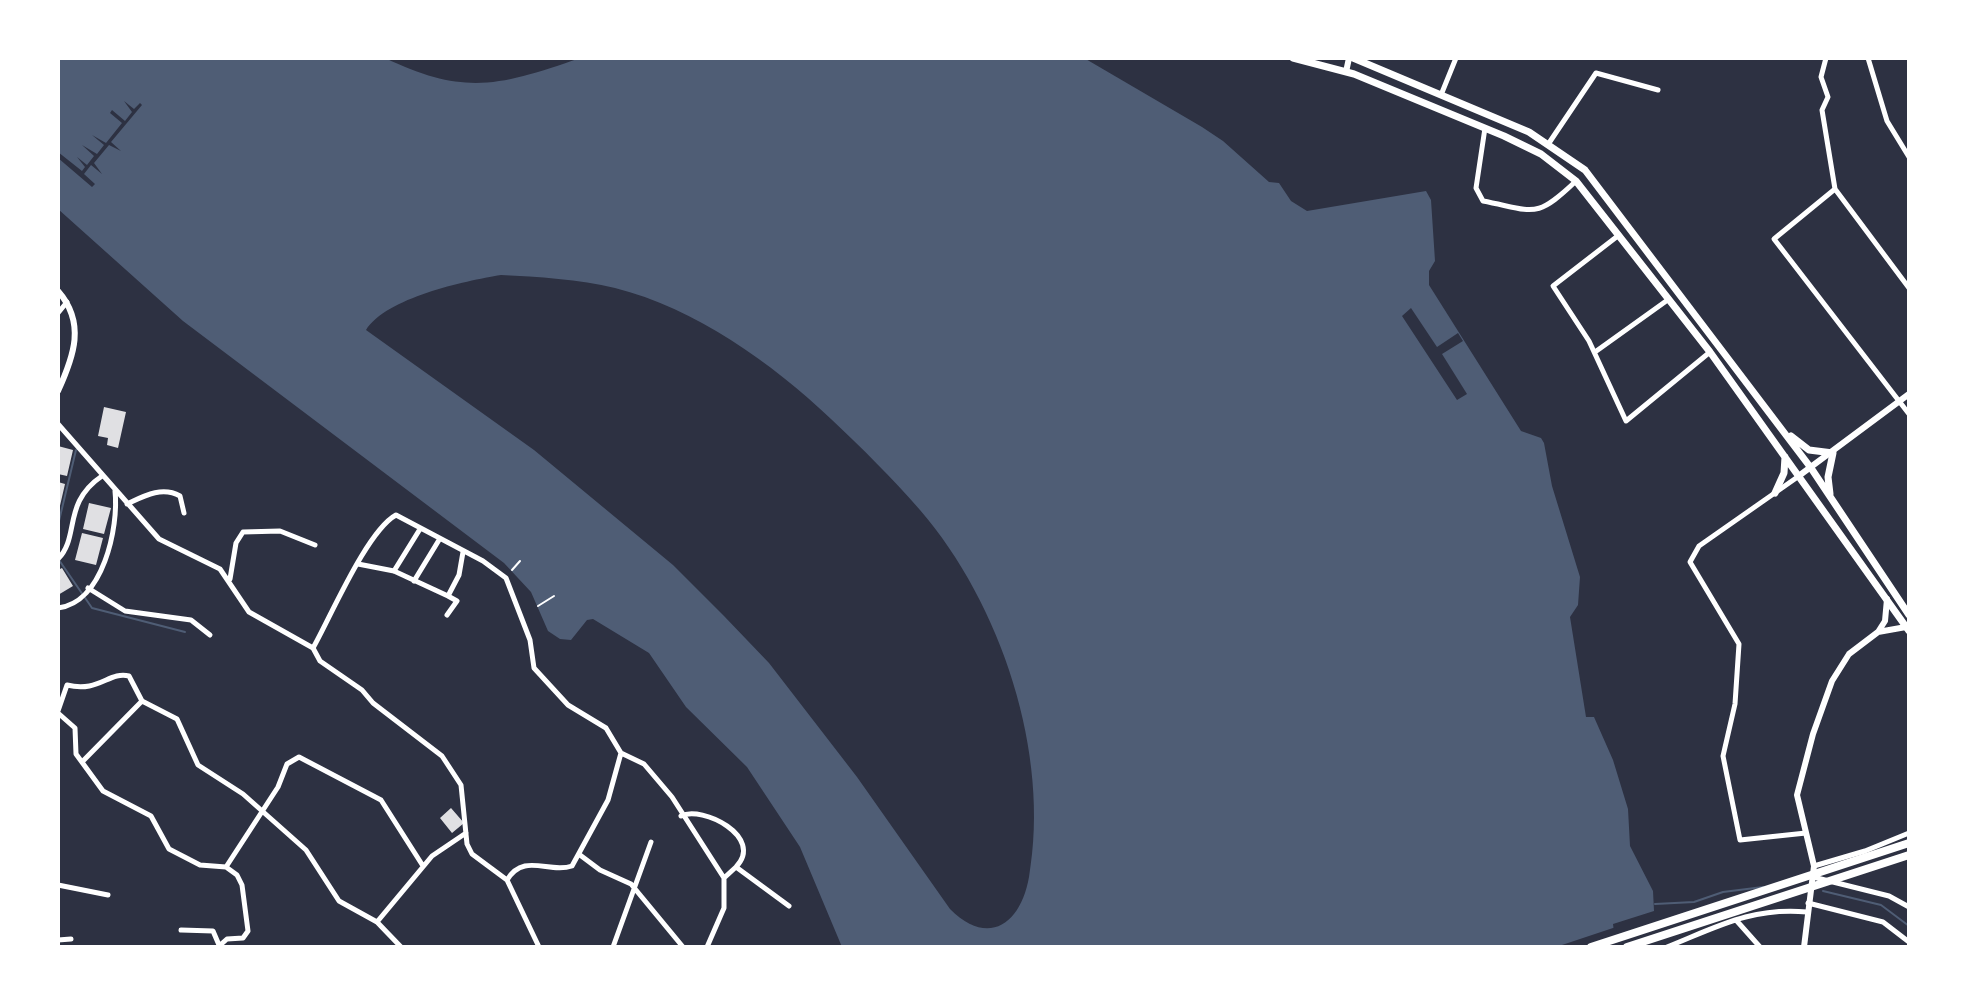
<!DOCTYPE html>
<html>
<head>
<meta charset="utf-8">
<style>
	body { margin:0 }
	#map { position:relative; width:1967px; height:1005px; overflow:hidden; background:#2d3142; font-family:Poppins,sans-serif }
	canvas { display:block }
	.frame { position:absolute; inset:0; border:60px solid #fff; pointer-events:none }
</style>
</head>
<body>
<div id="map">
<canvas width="1967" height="1005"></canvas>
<div class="frame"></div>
</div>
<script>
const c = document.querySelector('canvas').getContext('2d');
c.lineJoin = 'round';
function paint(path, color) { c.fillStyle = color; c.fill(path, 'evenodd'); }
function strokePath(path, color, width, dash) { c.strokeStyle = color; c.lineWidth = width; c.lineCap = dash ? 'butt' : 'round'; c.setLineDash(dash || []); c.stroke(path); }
paint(new Path2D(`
	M58,58h327c79,38 115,28 195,0h504l118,69 21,14 46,41 10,1 12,18 16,10 119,-20 5,9 4,61 -6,10v14l92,146 20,7 3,5 8,43 28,91 -2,28 -8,12 16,100h8l19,43 15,49 2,37 23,45 1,20 -41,13 3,23h-774l-42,-100 -53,-80 -61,-60 -37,-54 -56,-34 -6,1 -16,20 -11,-1 -12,-8 -17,-39 -27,-29 -321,-242 -125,-112zM501,275c37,2 78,4 114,13 80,20 157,75 216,131 31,29 61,59 89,91 81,94 131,244 109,367 -8,46 -40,71 -79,32l-93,-132 -88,-114 -45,-47 -51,-51 -139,-115 -168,-120c20,-32 98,-49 135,-55z`), '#4f5d75');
paint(new Path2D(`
	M124,101l10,8 6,-6 2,2 -31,37 10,9 -12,-6 -15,18 8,11 -11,-9 -7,9 11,10 -3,3 -34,-29v-6l24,19 3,-4 -8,-10 10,8 7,-9 -12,-11 15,9 7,-9 -12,-10 14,8 16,-20 -12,-10 2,-3 13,11 7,-9z
	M1411,308l26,39 21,-14 5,8 -21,13 25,40 -10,6 -55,-84z
	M1616,927l4,20h-64z`), '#2d3142');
strokePath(new Path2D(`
	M58,525l18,-75
	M59,560l33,48 93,24
	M1823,891l58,14 28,21
	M1655,904l39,-2 29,-10 40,-5`), '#4f5d75', 2);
paint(new Path2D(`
	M104,407l22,5 -8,36 -11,-3 1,-7 -10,-2z
	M58,446l15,4 -6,26 -9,-2z
	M58,482l7,2 -6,26h-1z
	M89,503l22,5 -7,26 -21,-5z
	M82,533l21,5 -7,27 -21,-5z
	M62,568l11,18 -15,9v-25z
	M451,808l13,15 -12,10 -12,-15z`), '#e0e0e3');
strokePath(new Path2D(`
	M512,570l8,-9
	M538,606l16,-10`), '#fff', 2);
strokePath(new Path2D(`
	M1826,58l-5,19 7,20 -6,13 13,79
	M1868,58l19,63 22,36
	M1441,95l15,-37
	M1485,128l-9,60 7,13c52,10 52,19 93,-20
	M1549,143l47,-70 62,17
	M1835,189l-61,50 135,175
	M1835,189l74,99
	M1619,235l-66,51 36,55 37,80 84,-69
	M58,313l9,-11
	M1595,352l74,-53
	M58,424l101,115 61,30 29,43 64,36 7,13 42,29 11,13 69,53 19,29 6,59 5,10 35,26 32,67
	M1799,476l-100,70 -9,16 49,82 -4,60 -12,52 17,84 66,-7
	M127,504c17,-8 35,-18 53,-8l4,17
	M58,559c22,-22 4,-56 44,-83
	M358,564l36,7 54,25 11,-21 4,-23
	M394,571l26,-42
	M230,579l6,-36 7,-11 37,-1 35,14
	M414,581l25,-41
	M88,588l37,23 66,9 19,15
	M58,608c45,-5 61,-81 57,-117
	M447,615l10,-14 -9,-5
	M313,648c18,-32 54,-117 83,-133l87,46 23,17 24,62 4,28 34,37 38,23 15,25 -13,47 -36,66c-23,8 -48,-14 -65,14
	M58,711l9,-26c32,8 42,-14 62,-9l13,25 35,18 21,46 45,29 63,56 33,51 38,21 24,25
	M58,713l17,15 1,26 27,37 48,25 18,33 31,16 26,2 11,8 5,10 6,46 -5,7 -16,1 -9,8
	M621,753l23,11 28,33 52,81 12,-11 53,39
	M82,762l60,-61
	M681,816c21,-11 84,21 55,51
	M580,855l20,15 31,14 52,63
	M1814,866l51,-15 44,-18
	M226,867l52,-80 9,-23 12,-7 82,43 42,66
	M1813,877l76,19 20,11
	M58,885l50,10
	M1808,903l75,19 26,20
	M1736,920l24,27
	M377,922l55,-66 34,-23
	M181,930l32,1 6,14
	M58,940l13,-1
	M613,947l38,-105
	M707,947l17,-39v-30
	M1667,947c50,-20 84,-40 140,-35`), '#fff', 5);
strokePath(new Path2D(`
	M1346,72l3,-14
	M58,291c28,32 16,65 0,100
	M1800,475l109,-81
	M1878,632l7,-11 2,-22
	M1804,947l10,-81 -17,-71 16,-61 19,-53 17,-27 29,-22 28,-5`), '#fff', 6);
strokePath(new Path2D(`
	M1293,58l61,16 150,62 37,18 35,27 134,171 199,279
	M1353,58l176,74 56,38 226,298 98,147
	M1791,436l18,14 24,3 -5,24 2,17
	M1775,493l9,-20 1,-16`), '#fff', 7);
strokePath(new Path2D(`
	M1591,947l318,-104
	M1627,947l282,-92`), '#fff', 8);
</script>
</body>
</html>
